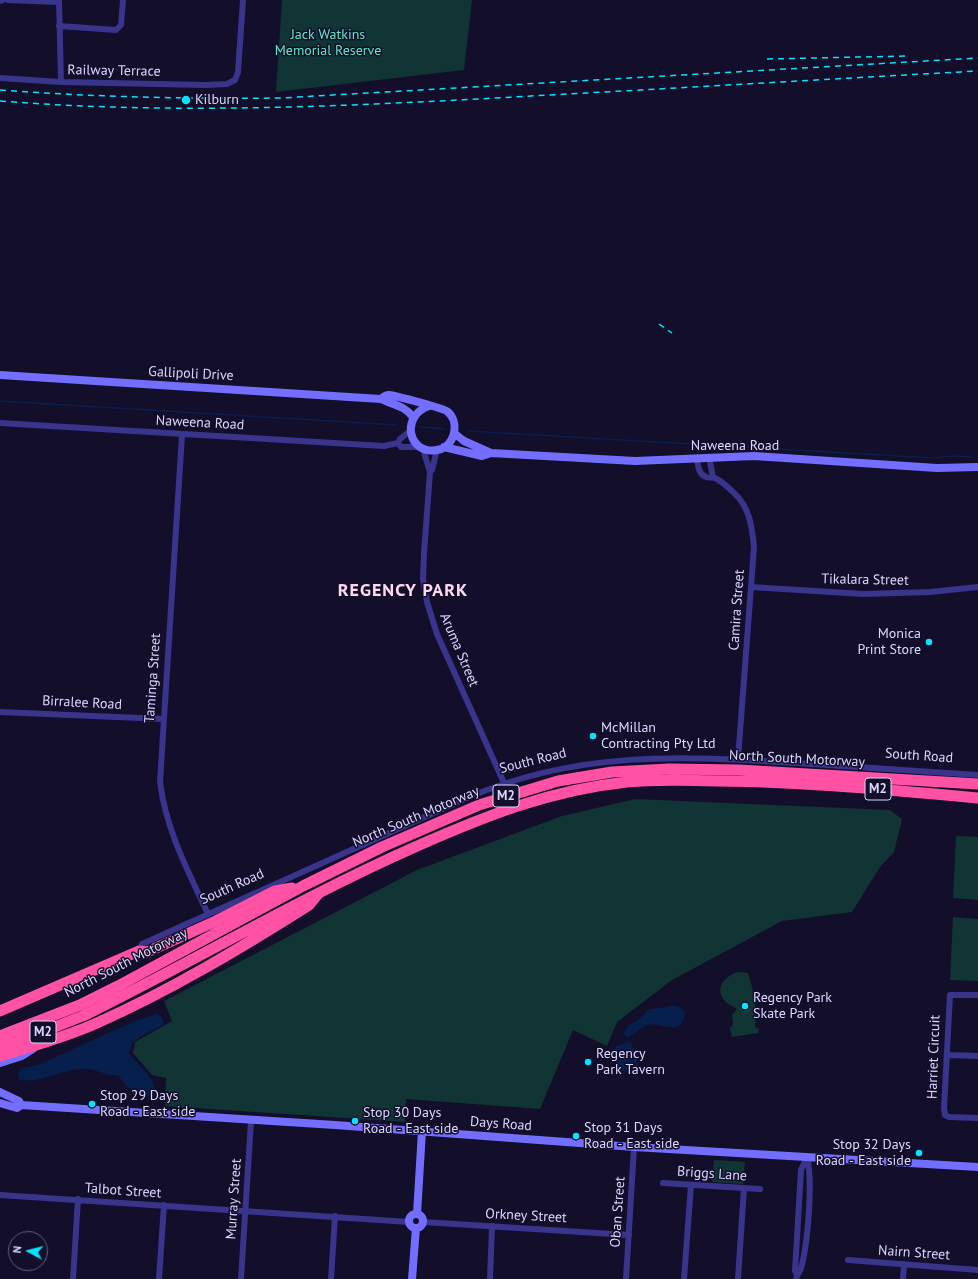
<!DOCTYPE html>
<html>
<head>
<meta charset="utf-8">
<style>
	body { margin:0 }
	#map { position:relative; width:978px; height:1279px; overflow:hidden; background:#130e2a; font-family:"PT Sans",sans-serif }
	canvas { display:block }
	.north { position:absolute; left:8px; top:1231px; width:40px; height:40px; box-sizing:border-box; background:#130e2a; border:1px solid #635e7f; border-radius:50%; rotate:277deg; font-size:11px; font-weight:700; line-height:16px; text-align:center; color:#dcd7ff }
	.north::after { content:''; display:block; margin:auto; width:14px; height:18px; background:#03e5ff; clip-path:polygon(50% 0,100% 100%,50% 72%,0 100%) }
</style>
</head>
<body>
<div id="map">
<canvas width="978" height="1279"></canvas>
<div class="north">N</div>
</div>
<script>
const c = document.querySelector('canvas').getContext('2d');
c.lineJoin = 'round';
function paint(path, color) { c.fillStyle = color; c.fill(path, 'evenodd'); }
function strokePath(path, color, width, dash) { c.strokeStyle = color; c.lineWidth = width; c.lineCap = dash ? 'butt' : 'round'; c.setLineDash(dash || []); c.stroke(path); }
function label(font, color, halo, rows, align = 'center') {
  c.font = font + ' "PT Sans",sans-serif'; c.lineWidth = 3; c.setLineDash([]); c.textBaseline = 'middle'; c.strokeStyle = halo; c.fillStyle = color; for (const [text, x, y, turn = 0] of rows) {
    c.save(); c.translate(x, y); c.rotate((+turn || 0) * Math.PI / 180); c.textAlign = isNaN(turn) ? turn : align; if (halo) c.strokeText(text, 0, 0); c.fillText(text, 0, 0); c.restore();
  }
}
paint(new Path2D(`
	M282,0h190l-8,70 -188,22z
	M635,799l255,11 12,9 -8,33 -14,15 -28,45 -70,9 -110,59 -55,42 -10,24 -34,-16 -33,79 -134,-10 -1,23 -240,-16 1,-28 -14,-3 -19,-22 2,-11 37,-21 -8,-20 253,-131 145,-54z
	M956,836l22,1v63l-25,-2z
	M953,917l25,2v62l-28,-1z
	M738,972l10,1c6,18 9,35 7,54l4,2 -1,4 -26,4 -2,-9 3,-4 -1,-9 5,-6c-4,-3 -10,-5 -13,-9 -10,-12 2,-25 14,-28z
	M714,1160l31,2 -2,22 -31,-2z`), '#103534');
paint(new Path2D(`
	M670,1006h7l8,5c-2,30 -26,8 -40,15 -8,3 -9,10 -19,11l-2,-4c6,-13 14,-9 23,-23z
	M158,1014l5,5v6c-13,7 -33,13 -34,29 8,9 38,34 20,43l-23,-11 -8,-11c-11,2 -19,-5 -30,-6 -4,-1 -10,1 -15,1 -12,2 -44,15 -54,9l-1,-6 4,-5 16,-3 99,-45z
	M630,1041l6,13 2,12 -4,4 -11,1c-9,-8 -11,-14 -7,-25z`), '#061f4c');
strokePath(new Path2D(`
	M0,401l397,24
	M421,427l23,2
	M468,431l465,27 19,-2 20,1`), '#061f4c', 1.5);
strokePath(new Path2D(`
	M8,0l51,2
	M59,0l2,82
	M0,1l3,-1
	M59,26l57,4 5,-5 2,-25
	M0,78l61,4 145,3 21,-1 8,-4 3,-8 5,-72
	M0,423l384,23 14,-3 2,-4 10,-8
	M182,435l-22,347c6,48 28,89 48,132
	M398,443l3,4h19
	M423,449l7,23 -6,81 -1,26 4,23 10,32 67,149
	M709,457l4,20
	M697,458c1,7 1,16 9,19 2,1 6,0 9,1 6,3 14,10 19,15 16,14 18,35 20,54l-16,212
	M430,472l2,-2 5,-20
	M751,587l112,7 67,-2 48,-5
	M0,712l163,7
	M139,951l3,-7 325,-146c111,-48 213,-42 330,-35 60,4 121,8 181,12
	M978,995h-28l-6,113 1,7 4,2 29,1
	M947,1055l31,1
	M663,1183l97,6
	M0,1195l409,27
	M423,1222l206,13
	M848,1260l130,10
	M797,1275l-2,-4 6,-101 6,-13
	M73,1279l5,-80
	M159,1279l5,-74
	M241,1279l10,-158
	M331,1279l4,-63
	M490,1279l2,-53
	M626,1279l8,-132
	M684,1279l7,-94
	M738,1279l6,-91
	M796,1279c1,-5 5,-8 6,-14 6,-25 11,-85 5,-108
	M903,1279l1,-15`), '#39358d', 6);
strokePath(new Path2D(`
	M0,375l381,24c12,6 23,6 32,18
	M381,399c2,-2 5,-4 8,-4 7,1 55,13 59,17 12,11 7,35 -11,38 -29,5 -37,-34 -8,-44
	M454,433l10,8 27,12
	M444,447l38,9 9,-3 144,8 119,-5 183,12 41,-1
	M0,1063l22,-7 11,-7
	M0,1092l19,9 2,4
	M0,1103l17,5 4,-3 314,20 299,22 344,20
	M417,1214l5,-83
	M409 1221a7 7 0 1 1 14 0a7 7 0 1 1-14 0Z
	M412,1279l4,-51`), '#736eff', 8);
strokePath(new Path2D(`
	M0,1011l139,-60 8,1 69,-31 59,-30 17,-3
	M85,1015c111,-55 217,-118 330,-168 70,-31 135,-57 212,-65 30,-3 61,-2 91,-1 87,1 173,9 260,17
	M0,1036l80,-31 38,-19 185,-100 79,-39 97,-42 79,-24 54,-9 57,-3 70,1 239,14
	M0,1056c33,-10 66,-19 97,-33 74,-33 144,-75 212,-118l9,-11`), '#ff52a4', 11);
strokePath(new Path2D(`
	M767,59l140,-3
	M0,90c94,7 188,9 281,8l697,-40
	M0,101c177,14 354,5 531,-5 149,-8 298,-17 447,-25
	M659,324l13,9`), '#03e5ff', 1.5, [6, 5]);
strokePath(new Path2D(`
	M0,1046l45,-15 40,-16`), '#ff52a4', 11);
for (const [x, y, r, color] of [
	[186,100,5,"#03e5ff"],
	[929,642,4,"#03e5ff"],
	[593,736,4,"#03e5ff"],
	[745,1006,4,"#03e5ff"],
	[588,1062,4,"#03e5ff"],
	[92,1104,4,"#03e5ff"],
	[355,1121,4,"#03e5ff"],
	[576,1136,4,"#03e5ff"],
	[919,1153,4,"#03e5ff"]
]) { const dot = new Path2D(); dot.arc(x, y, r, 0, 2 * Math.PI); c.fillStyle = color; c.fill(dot); strokePath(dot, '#130e2a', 1.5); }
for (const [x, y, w] of [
	[878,789,26],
	[506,796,26],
	[43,1032,26]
]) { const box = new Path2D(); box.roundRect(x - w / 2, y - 11, w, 22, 3); c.fillStyle = '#130e2a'; c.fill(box); strokePath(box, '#dcd7ff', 1); }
label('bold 13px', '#dcd7ff', null, [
	["M2",878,789],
	["M2",506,796],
	["M2",43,1032]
]);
label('14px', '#58ebc7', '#130e2a', [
	["Jack Watkins",328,35],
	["Memorial Reserve",328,51]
]);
label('14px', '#dcd7ff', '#130e2a', [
	["Railway Terrace",114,71,1],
	["Gallipoli Drive",191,374,3],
	["Naweena Road",200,423,3],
	["Naweena Road",735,446],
	["Tikalara Street",865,580,1],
	["Camira Street",737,610,-86],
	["Aruma Street",459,650,67],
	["Taminga Street",153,678,-86],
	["Birralee Road",82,703,3],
	["South Road",919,756,4],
	["North South Motorway",797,759,3],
	["South Road",533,761,-14],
	["North South Motorway",416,817,-23],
	["South Road",232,887,-24],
	["North South Motorway",126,963,-27],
	["Harriet Circuit",934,1057,-88],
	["Days Road",501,1124,4],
	["Briggs Lane",712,1174,4],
	["Talbot Street",123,1191,4],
	["Murray Street",234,1199,-86],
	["Oban Street",618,1212,-86],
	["Orkney Street",526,1216,3],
	["Nairn Street",914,1253,4]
]);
label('14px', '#dcd7ff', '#130e2a', [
	["Kilburn",195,100],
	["Monica",921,634,"right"],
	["Print Store",921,650,"right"],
	["McMillan",601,728],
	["Contracting Pty Ltd",601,744],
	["Regency Park",753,998],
	["Skate Park",753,1014],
	["Regency",596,1054],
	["Park Tavern",596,1070],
	["Stop 29 Days",100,1096],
	["Road - East side",100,1112],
	["Stop 30 Days",363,1113],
	["Road - East side",363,1129],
	["Stop 31 Days",584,1128],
	["Road - East side",584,1144],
	["Stop 32 Days",911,1145,"right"],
	["Road - East side",911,1161,"right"]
], 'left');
c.letterSpacing = '1px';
label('bold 18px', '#ffd9f1', '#130e2a', [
	["REGENCY PARK",403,591]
]);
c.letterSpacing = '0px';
</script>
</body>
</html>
